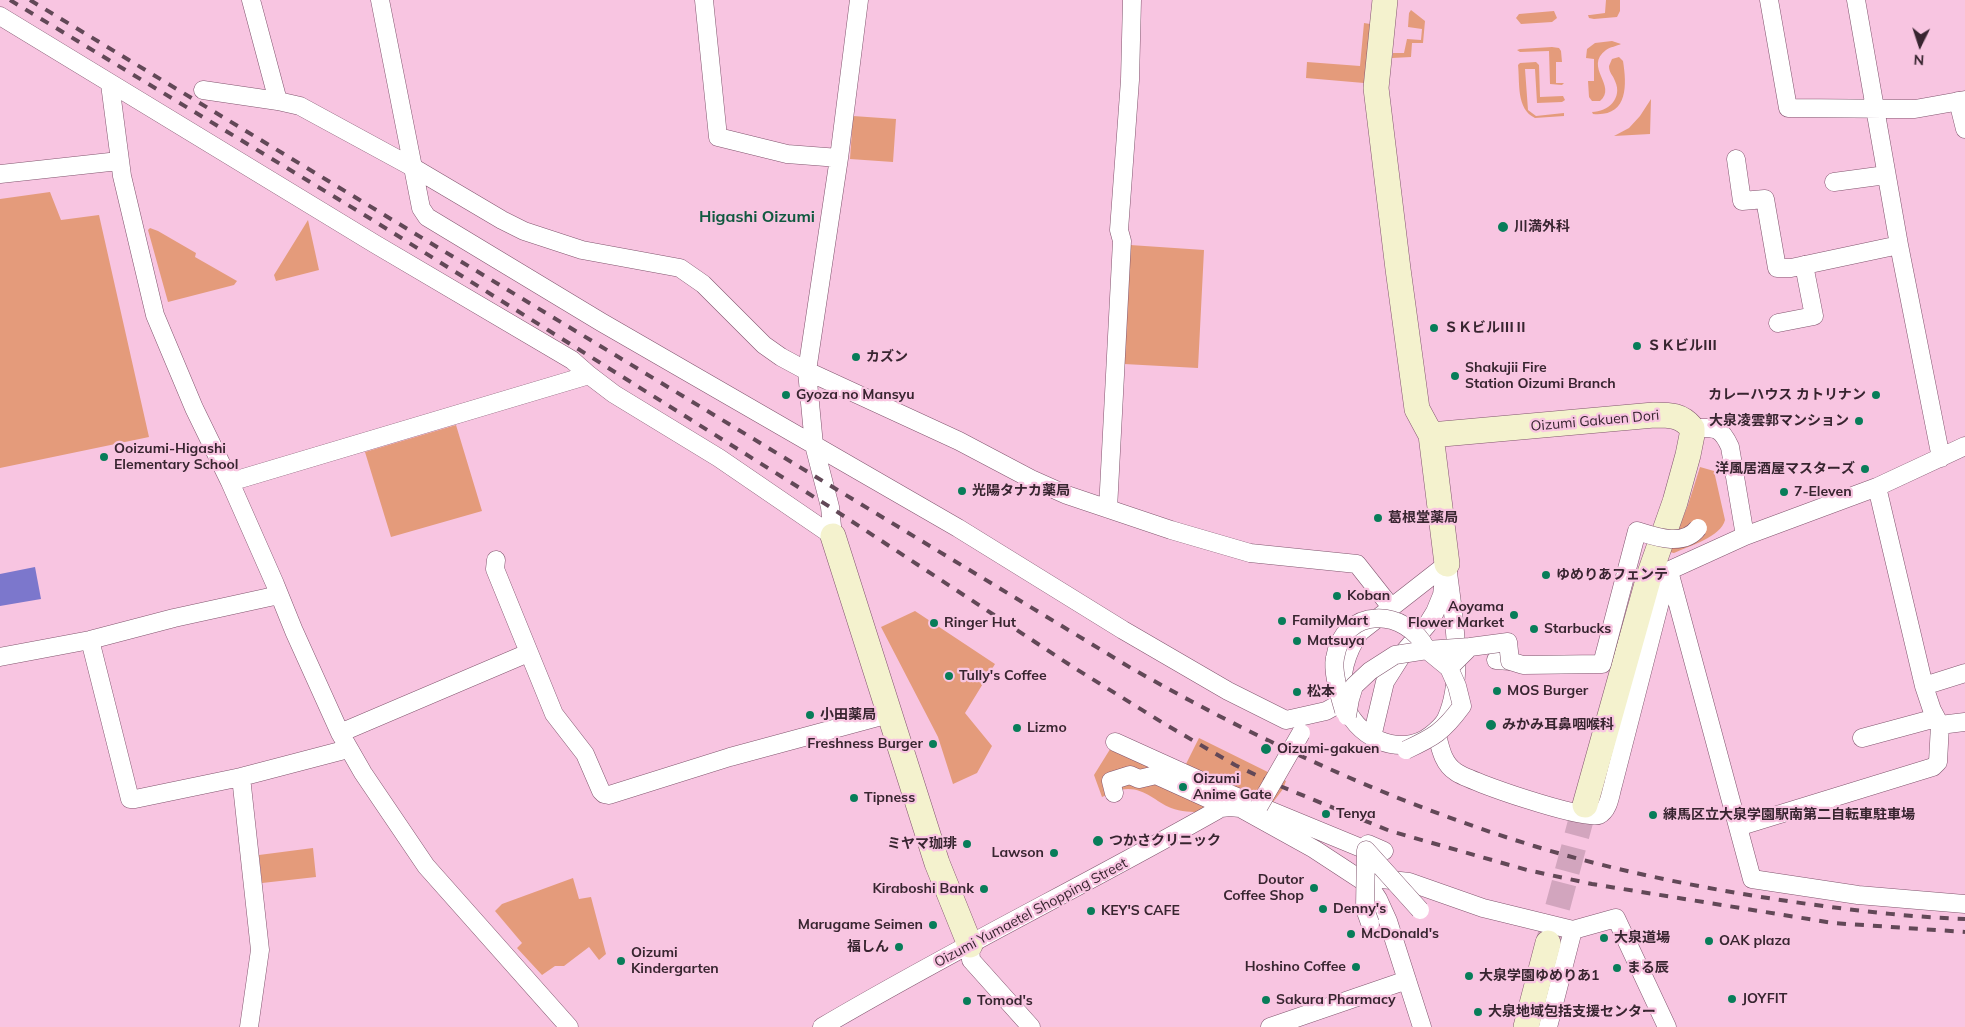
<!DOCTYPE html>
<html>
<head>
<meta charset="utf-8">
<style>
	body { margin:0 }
	#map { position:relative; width:1965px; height:1027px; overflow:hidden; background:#f8c5e1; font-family:Mulish,sans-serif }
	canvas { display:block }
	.north { position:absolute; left:1895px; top:20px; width:50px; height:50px; -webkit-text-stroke:4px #f8c5e1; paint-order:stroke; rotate:184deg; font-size:14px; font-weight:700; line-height:20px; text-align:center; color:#382530 }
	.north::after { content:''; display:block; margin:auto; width:18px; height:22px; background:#382530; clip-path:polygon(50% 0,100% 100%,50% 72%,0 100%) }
</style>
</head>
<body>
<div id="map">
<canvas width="1965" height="1027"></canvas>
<div class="north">N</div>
</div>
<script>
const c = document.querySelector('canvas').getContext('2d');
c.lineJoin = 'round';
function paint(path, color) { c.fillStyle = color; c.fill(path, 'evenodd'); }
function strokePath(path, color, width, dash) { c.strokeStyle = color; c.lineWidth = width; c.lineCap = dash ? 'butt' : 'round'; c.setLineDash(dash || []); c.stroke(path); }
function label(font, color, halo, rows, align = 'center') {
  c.font = font + ' Mulish,"Noto Sans JP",sans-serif'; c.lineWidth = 4.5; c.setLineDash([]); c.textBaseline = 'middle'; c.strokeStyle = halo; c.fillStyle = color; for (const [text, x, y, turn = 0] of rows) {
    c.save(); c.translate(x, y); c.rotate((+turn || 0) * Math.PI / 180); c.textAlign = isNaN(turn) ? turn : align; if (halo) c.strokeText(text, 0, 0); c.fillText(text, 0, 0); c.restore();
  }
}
paint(new Path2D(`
	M1606,0h14v11l-3,6 -23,2 -5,-1 -1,-3h2l15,-2z
	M1411,10l14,11 -2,22h-11l-1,14 -19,1 1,-5h11l3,-14 14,1 1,-11 -14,-2 1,-14z
	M1554,11l3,7 -5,4 -31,2 -5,-6 3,-4z
	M1364,23l6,1 -6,59 -58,-5 1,-16 53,4z
	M1612,41l9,3c-4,2 -11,3 -15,6 -23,17 12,36 -6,51h-8l-3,-4 -1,-16h6v-22l-8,-1 1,-9 8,-6z
	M1552,47l7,1 2,3 1,11h-6v21h8l-2,2 -12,-1 -1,-33 -29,1 -3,-2 3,-1z
	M1619,57l4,4c4,25 5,56 -30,53l-1,-2c16,0 31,-14 23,-31 -2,-6 -6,-8 -6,-15l3,-7z
	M1536,62l3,3 1,32 23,-1 2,4 -3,2 -25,1 -2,-34h-10l3,41 8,6 28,-3v3l-29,2c-19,-9 -15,-35 -17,-53l2,-2z
	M1651,99l-1,35 -36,2 15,-8 11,-12z
	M853,116l43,3 -3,43 -43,-3z
	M50,192l11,28 38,-5 50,222 -149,31v-269z
	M308,220l11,50 -43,11 -2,-6z
	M150,228l8,3 38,22 -1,4 42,24 -3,4 -66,17 -20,-72z
	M1130,245l74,5 -6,118 -74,-4z
	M456,425l26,86 -91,26 -26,-85z
	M1700,467l14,4 11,49c-4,17 -36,26 -51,33l-5,-1 19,-47z
	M915,611l80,53 -30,49 27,33 -15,27 -24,11 -15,-47 -57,-110z
	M1117,738l68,28 14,-28 87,43 -3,8 -12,16 -69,7c-10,0 -21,0 -31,-4 -15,-6 -25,-19 -43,-19 -8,0 -18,5 -26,8l-8,-22z
	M313,848l3,29 -54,6 -3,-28z
	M573,878l6,21 12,-2 15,57 -7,6 -10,-13 -25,19h-9l-13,9 -25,-27 5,-5 -27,-32 7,-7z`), '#e49b7b');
paint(new Path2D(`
	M35,567l6,32 -41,7v-32z`), '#7c77cc');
strokePath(new Path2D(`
	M1548,943l37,-138`), '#d2a5be', 25, [25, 12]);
const street = new Path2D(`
	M251,0l27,101 22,5 114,62 88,52 22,11 58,19 98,18 23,16 61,61 17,12 26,14 152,70 72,38 36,16 104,35 79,23 107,11 34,43
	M380,0l41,208 6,9 174,105 357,206 165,102 105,61 58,29 40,-9 18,-10
	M704,0l14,137 69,17 52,4
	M1769,0l19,108 127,1 50,-9
	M1856,0l43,245 42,213
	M0,16l375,228 197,116 17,15
	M110,84l12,92 33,139 39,93 36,74 45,102 19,47 46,102 23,40 63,93 143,161
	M203,90l75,11
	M1958,101l7,28
	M1736,159l6,42 23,-2 12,69h14l108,-23
	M0,174l119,-13
	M1834,182l52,-7
	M1778,323l36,-7 -10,-51
	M1692,428c22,0 28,-3 38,19l15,89
	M230,482l359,-107 25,19 105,64 114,78
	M1877,487l47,199 8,24 8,15 25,-3
	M1108,509l14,-268 -3,-11 11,-150 2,-80
	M833,536l-3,-29 -16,-62 -7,-74 32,-213 20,-158
	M496,560l-1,9 59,145 31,40 16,37 3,3 5,1 121,-38 159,-43
	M1447,564c5,46 19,112 -1,155 -3,6 -10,12 -15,16 -30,24 -79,2 -87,-35 -6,-23 3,-49 16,-68z
	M1669,571l83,308 106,16 107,9
	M90,640l40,159h5l106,-22
	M0,657l90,-17 84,-22 105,-23
	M1496,660l14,1
	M1924,686l41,-13
	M1436,731c4,15 6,32 20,41 14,10 129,49 143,43 10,-5 11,-20 14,-30l55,-214 77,-35 132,-49 88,-41
	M340,733l188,-80
	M1372,737l13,-55 19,-30 23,-27 8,-13 7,-17 2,-16
	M1862,738l74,-20
	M1115,742l115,52 136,56
	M1114,793l-3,-12 19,-6 9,4 17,-4 53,24h7l14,-5
	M1738,827l195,-60 5,-5 2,-37
	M1368,844l16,7
	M1382,879l27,3 74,26 90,22 43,-12 51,109
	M970,945l1,15 60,67
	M249,1027l11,-77 -19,-173 107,-28
	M822,1027c130,-77 267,-144 399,-219l9,-1 10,1 74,41 55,36 9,14 10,22 34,106
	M1270,1027l137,-47
	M1548,1027l25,-97`);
const secondary = new Path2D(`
	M1385,0l-9,88 22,181 19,140 14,26 16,129
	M1431,435l223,-20c17,0 27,0 38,13v7l-4,20 -13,47 -25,71 -65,232
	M833,536l104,327 33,82
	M1526,1027l22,-84`);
strokePath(street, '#81556e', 19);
strokePath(secondary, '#81556e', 26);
strokePath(street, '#fff', 18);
strokePath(secondary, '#f4f2ce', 25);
strokePath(new Path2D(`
	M10,0l361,219 459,288 243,160 90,56 72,42 40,19 115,47 137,39 65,14 241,39 132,9
	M30,0l1101,668c128,73 263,135 403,178 85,26 172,43 260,56 56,8 114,15 171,17`), '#624857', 4, [9, 9]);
const streetBridge = new Path2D(`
	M1470,647l38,-5 2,19 13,4 79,-1 35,-133c19,6 47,16 61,-3
	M1427,650l43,-3 -21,21
	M1344,711c-4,-14 -12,-39 -9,-53 8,-52 71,-51 92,-8l-32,5 -25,16 -16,15 -4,13 -3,17
	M1406,750c28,-13 37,-18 56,-44l-5,-20 -8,-18 -22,-18
	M1259,806l42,-73
	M1370,923l-5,-14 1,-59 54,60`);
strokePath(streetBridge, '#81556e', 19, []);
strokePath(streetBridge, '#fff', 18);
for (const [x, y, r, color] of [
	[1503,227,6,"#087d59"],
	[1434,328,5,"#087d59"],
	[1637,346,5,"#087d59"],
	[856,357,5,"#087d59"],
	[1455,376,5,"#087d59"],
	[786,395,5,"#087d59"],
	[1876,395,5,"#087d59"],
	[1859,421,5,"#087d59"],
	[104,457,5,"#087d59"],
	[1865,469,5,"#087d59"],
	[962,491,5,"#087d59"],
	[1784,492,5,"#087d59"],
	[1378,518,5,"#087d59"],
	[1546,575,5,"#087d59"],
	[1337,596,5,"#087d59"],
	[1514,615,5,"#087d59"],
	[1282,621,5,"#087d59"],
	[934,623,5,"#087d59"],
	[1534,629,5,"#087d59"],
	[1297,641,5,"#087d59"],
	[949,676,5,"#087d59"],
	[1497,691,5,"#087d59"],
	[1297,692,5,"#087d59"],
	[810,715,5,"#087d59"],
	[1491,725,6,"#087d59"],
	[1017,728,5,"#087d59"],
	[933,744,5,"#087d59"],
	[1266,749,6,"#087d59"],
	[1183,787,5,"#087d59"],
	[854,798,5,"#087d59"],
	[1326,814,5,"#087d59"],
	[1653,815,5,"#087d59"],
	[1098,841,6,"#087d59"],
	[967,844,5,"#087d59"],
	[1054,853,5,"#087d59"],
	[1314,888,5,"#087d59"],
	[984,889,5,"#087d59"],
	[1323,909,5,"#087d59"],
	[1091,911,5,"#087d59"],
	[933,925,5,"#087d59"],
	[1351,934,5,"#087d59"],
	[1604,938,5,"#087d59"],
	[1709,941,5,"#087d59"],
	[899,947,5,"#087d59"],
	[621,961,5,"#087d59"],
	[1356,967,5,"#087d59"],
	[1617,968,5,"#087d59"],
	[1469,976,5,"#087d59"],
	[1732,999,5,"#087d59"],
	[1266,1000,5,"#087d59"],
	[967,1001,5,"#087d59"],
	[1478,1012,5,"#087d59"]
]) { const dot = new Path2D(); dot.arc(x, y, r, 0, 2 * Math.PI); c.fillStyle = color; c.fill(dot); strokePath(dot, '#f8c5e1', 2); }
label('bold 14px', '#382530', '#f8c5e1', [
	["川満外科",1514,227],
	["ＳＫビルⅢⅡ",1444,328],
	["ＳＫビルⅢ",1647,346],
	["カズン",866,357],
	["Shakujii Fire",1465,368],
	["Station Oizumi Branch",1465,384],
	["Gyoza no Mansyu",796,395],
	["カレーハウス カトリナン",1866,395,"right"],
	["大泉凌雲郭マンション",1849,421,"right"],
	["Ooizumi-Higashi",114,449],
	["Elementary School",114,465],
	["洋風居酒屋マスターズ",1855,469,"right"],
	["光陽タナカ薬局",972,491],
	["7-Eleven",1794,492],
	["葛根堂薬局",1388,518],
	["ゆめりあフェンテ",1556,575],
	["Koban",1347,596],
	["Aoyama",1504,607,"right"],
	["Flower Market",1504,623,"right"],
	["FamilyMart",1292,621],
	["Ringer Hut",944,623],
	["Starbucks",1544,629],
	["Matsuya",1307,641],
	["Tully's Coffee",959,676],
	["MOS Burger",1507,691],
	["松本",1307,692],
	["小田薬局",820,715],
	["みかみ耳鼻咽喉科",1502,725],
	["Lizmo",1027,728],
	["Freshness Burger",923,744,"right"],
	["Oizumi-gakuen",1277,749],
	["Oizumi",1193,779],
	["Anime Gate",1193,795],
	["Tipness",864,798],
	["Tenya",1336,814],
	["練馬区立大泉学園駅南第二自転車駐車場",1663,815],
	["つかさクリニック",1109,841],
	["ミヤマ珈琲",957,844,"right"],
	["Lawson",1044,853,"right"],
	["Doutor",1304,880,"right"],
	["Coffee Shop",1304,896,"right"],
	["Kiraboshi Bank",974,889,"right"],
	["Denny's",1333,909],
	["KEY'S CAFE",1101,911],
	["Marugame Seimen",923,925,"right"],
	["McDonald's",1361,934],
	["大泉道場",1614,938],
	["OAK plaza",1719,941],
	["福しん",889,947,"right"],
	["Oizumi",631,953],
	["Kindergarten",631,969],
	["Hoshino Coffee",1346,967,"right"],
	["まる辰",1627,968],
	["大泉学園ゆめりあ1",1479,976],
	["JOYFIT",1742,999],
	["Sakura Pharmacy",1276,1000],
	["Tomod's",977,1001],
	["大泉地域包括支援センター",1488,1012]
], 'left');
label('14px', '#382530', '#f8c5e1', [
	["Oizumi Gakuen Dori",1595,421,-5],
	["Oizumi Yumaetel Shopping Street",1031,913,-28]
]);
label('bold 16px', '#115940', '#f8c5e1', [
	["Higashi Oizumi",757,217]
]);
</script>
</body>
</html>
